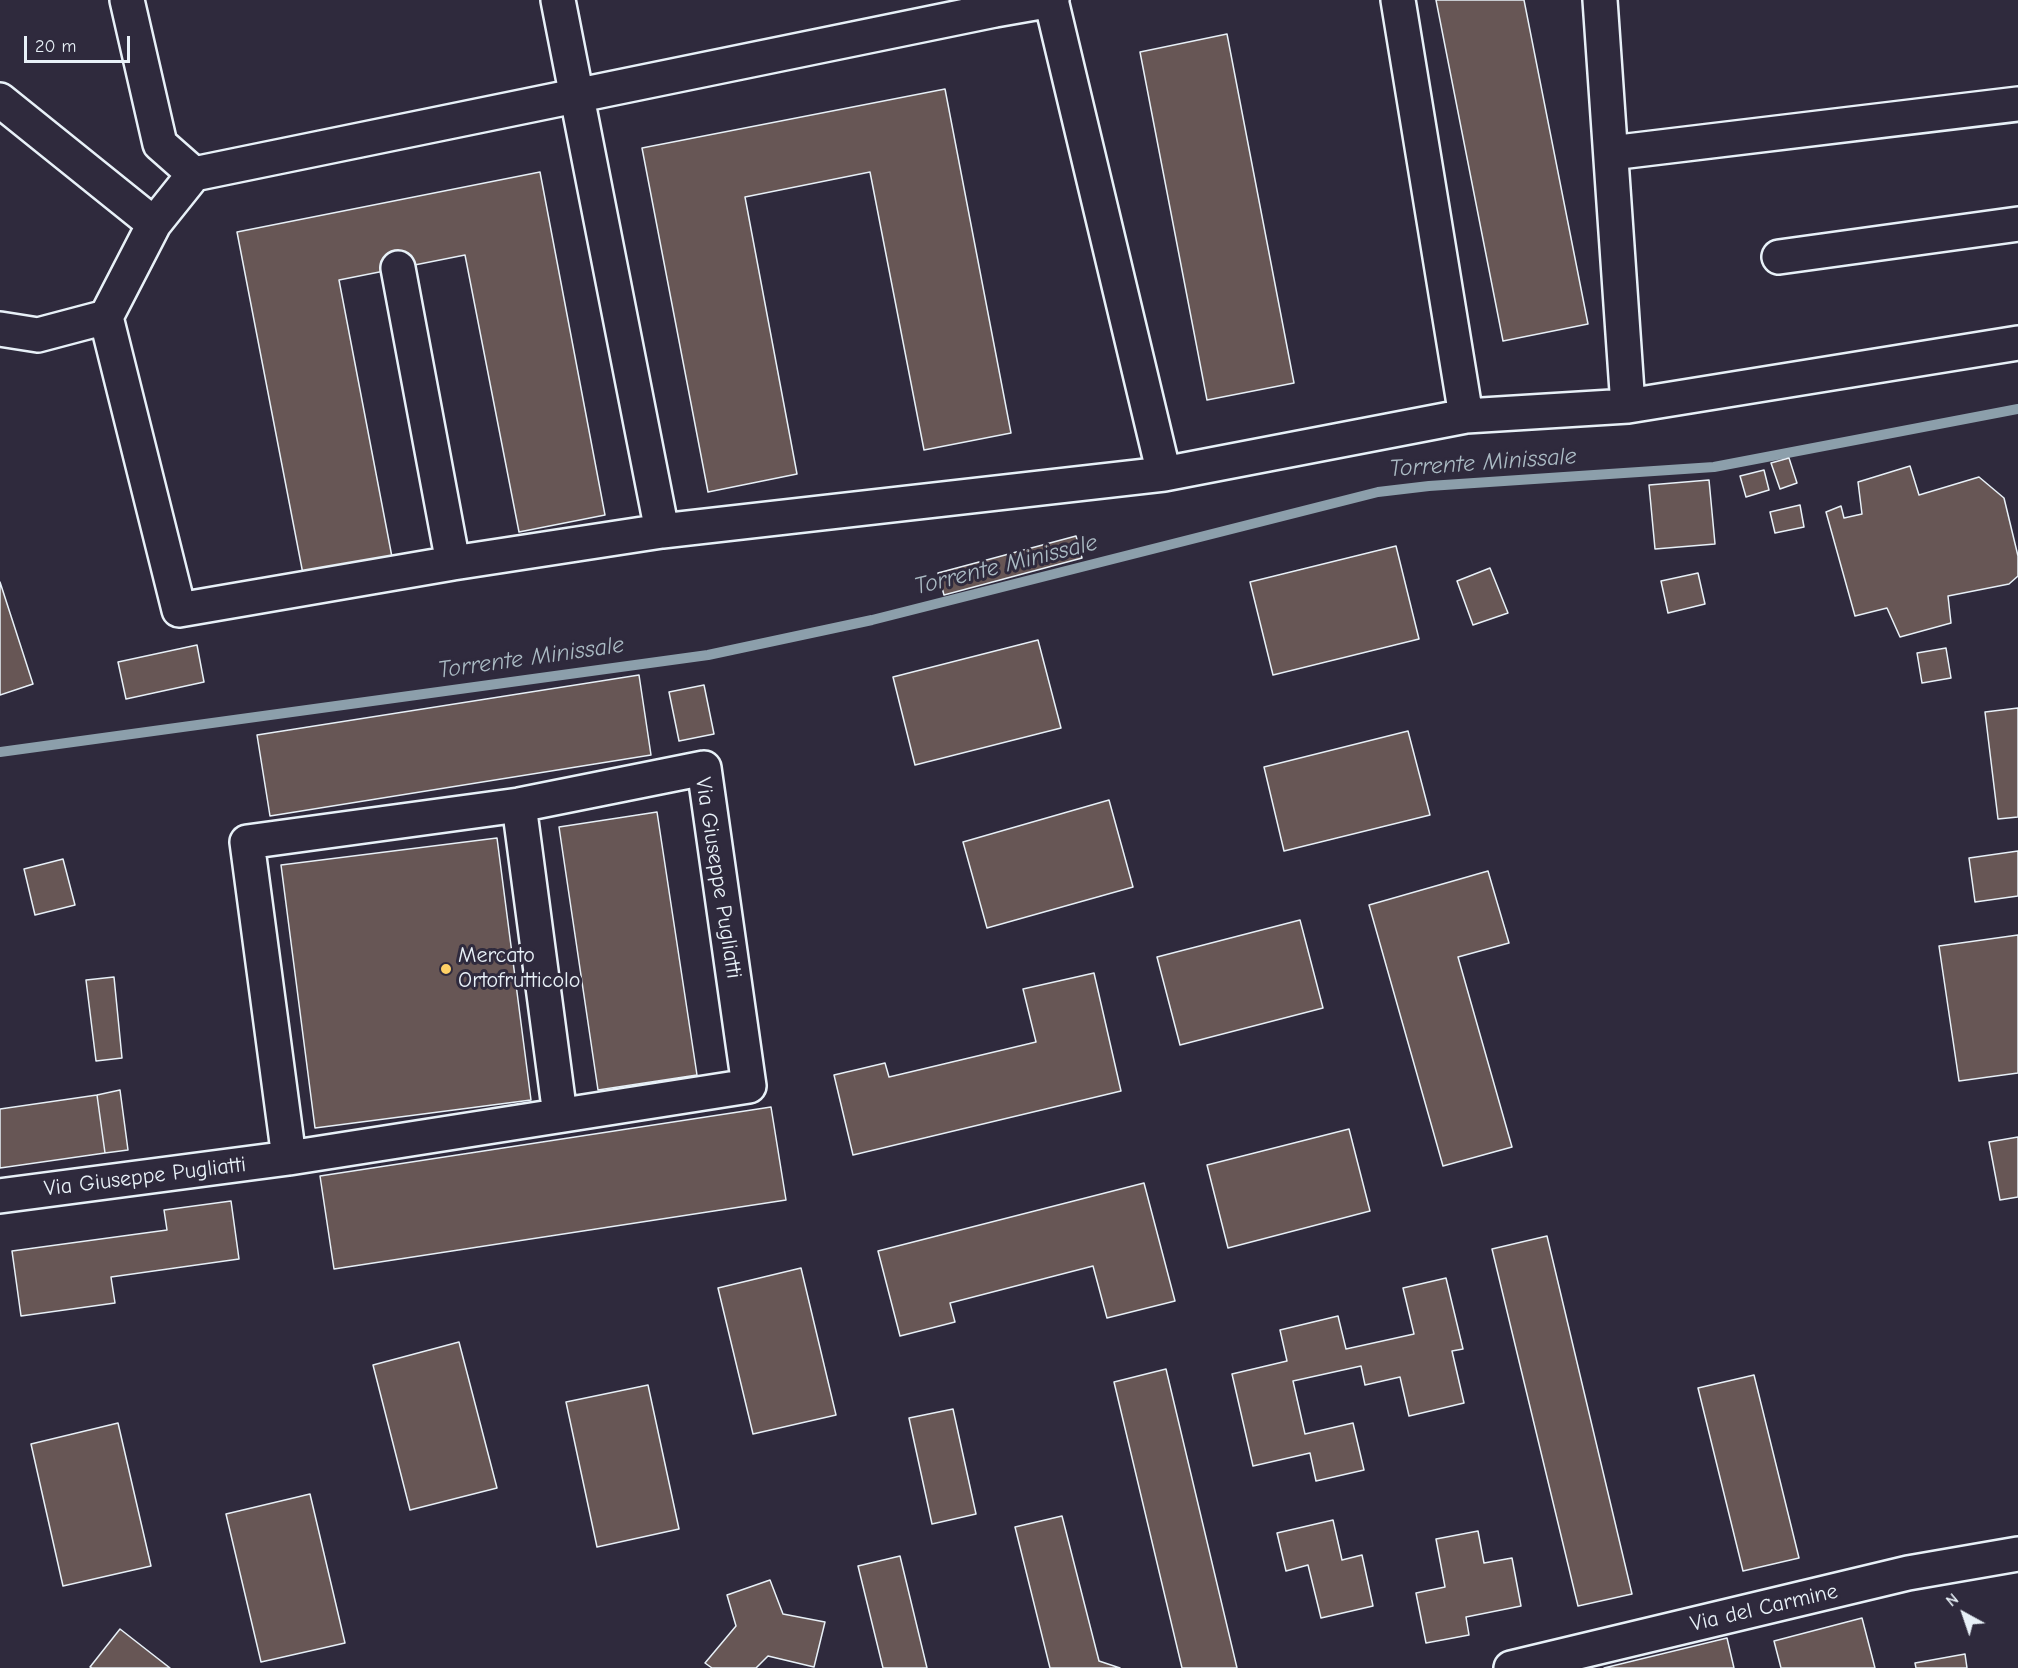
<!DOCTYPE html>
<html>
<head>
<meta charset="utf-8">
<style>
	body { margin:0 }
	#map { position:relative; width:2018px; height:1668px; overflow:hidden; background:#2f2a3d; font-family:"Comic Neue",sans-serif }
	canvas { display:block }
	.north { position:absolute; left:1934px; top:1584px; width:60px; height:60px; -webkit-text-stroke:4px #2f2a3d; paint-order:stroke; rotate:320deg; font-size:16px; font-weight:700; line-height:24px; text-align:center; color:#e8f1f8 }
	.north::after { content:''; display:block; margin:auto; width:21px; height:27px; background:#e8f1f8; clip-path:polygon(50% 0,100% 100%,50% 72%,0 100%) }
	.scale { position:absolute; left:24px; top:36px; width:106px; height:27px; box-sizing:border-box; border:3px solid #e8f1f8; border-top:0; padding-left:8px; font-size:18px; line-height:21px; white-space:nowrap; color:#e8f1f8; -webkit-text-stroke:4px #2f2a3d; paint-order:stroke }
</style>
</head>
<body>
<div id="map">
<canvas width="2018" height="1668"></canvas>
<div class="north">N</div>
<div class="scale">20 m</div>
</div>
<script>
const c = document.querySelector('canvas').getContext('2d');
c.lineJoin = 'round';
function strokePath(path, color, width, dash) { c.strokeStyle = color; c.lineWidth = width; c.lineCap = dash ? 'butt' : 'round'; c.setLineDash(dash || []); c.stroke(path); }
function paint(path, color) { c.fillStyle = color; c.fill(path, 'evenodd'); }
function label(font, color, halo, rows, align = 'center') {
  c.font = font + ' "Comic Neue",sans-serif'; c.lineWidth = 6; c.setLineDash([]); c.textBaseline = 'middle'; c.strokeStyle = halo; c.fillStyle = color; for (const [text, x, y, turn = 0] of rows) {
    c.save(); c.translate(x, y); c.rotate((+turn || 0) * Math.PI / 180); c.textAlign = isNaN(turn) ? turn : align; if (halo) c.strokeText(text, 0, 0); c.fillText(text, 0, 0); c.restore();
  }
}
strokePath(new Path2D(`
	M0,752l708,-97 164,-35 506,-128 51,-6 285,-19 304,-58`), '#8c9fab', 10);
const building = new Path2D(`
	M1436,0h88l64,324 -85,17z
	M1227,34l67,349 -87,17 -67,-348z
	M945,89l66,344 -87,17 -54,-278 -125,25 52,277 -89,18 -66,-344z
	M540,172l65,343 -86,17 -54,-277 -126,25 53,277 -89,17 -66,-342z
	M1789,458l8,25 -17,6 -9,-26z
	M1910,466l9,29 60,-18 25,21 14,58v20l-9,8 -61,12 3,27 -51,14 -13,-29 -32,8 -29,-104 15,-6 3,12 18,-4 -4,-32z
	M1764,470l5,20 -23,7 -6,-21z
	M1709,480l6,64 -60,5 -6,-64z
	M1800,505l4,22 -29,6 -5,-21z
	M1076,536l6,22 -138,37 -6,-22z
	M1396,546l23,93 -146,36 -23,-93z
	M1490,568l18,45 -35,12 -16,-44z
	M1698,573l7,31 -37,9 -7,-32z
	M0,582l33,102 -33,11z
	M1038,640l23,88 -146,37 -22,-88z
	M197,645l7,37 -78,17 -8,-37z
	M1946,648l5,30 -29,5 -5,-30z
	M639,675l12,80 -381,61 -13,-81z
	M704,685l10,49 -35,7 -10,-49z
	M2018,708v109l-20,2 -13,-107z
	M1408,731l22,84 -146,36 -20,-84z
	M1109,800l24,87 -146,41 -24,-86z
	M657,812l40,263 -99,15 -39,-263z
	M497,838l34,262 -216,28 -34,-263z
	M2018,851v45l-43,6 -6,-44z
	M63,859l12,46 -40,10 -11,-46z
	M1488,871l21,72 -51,14 54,190 -69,19 -74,-261z
	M1300,920l23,88 -143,37 -23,-88z
	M2018,935v138l-59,8 -20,-135z
	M1094,973l27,118 -268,64 -19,-80 51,-12 4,14 147,-35 -13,-53z
	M114,977l8,81 -26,3 -10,-81z
	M120,1090l8,60 -23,3 -8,-58z
	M97,1095l8,58 -105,15v-59z
	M771,1107l15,93 -452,69 -14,-93z
	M1349,1129l21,82 -142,37 -21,-83z
	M2018,1137v60l-18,3 -11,-58z
	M1144,1183l31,118 -68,17 -14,-52 -143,37 5,19 -55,14 -22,-85z
	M231,1201l8,58 -128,18 4,26 -94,13 -9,-65 155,-21 -3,-20z
	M1547,1236l85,358 -54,12 -86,-357z
	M801,1268l35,147 -83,19 -35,-146z
	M1446,1278l17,71 -11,2 12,52 -55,13 -9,-39 -35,8 -4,-19 -68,15 12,53 48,-11 11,47 -48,11 -6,-28 -57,13 -21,-92 55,-13 -7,-31 58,-14 8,33 68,-15 -11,-46z
	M459,1342l38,146 -87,22 -37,-145z
	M1166,1369l71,299h-55l-68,-286z
	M1754,1375l45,183 -56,13 -45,-183z
	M648,1385l31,144 -82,18 -31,-145z
	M953,1409l23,105 -44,10 -23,-106z
	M118,1423l33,143 -88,20 -32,-142z
	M310,1494l35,149 -84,19 -35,-148z
	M1062,1516l37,145 21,7h-70l-35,-141z
	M1333,1520l9,40 20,-5 11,51 -52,12 -13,-53 -22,6 -9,-38z
	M1478,1531l6,32 28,-5 9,48 -55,11 3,18 -43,8 -10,-50 29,-6 -9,-48z
	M900,1556l27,112h-44l-25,-102z
	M770,1580l13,34 42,8 -11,45 -46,-11 -12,12h-44l-7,-5 31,-37 -9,-31z
	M1862,1618l13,50h-94l-7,-27z
	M120,1629l50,39h-78l-2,-1z
	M1727,1638l7,30h-130z
	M1965,1654l2,14h-51l-1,-5z`);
paint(building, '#675655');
strokePath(building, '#e8f1f8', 1.5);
const minor = new Path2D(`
	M127,0l33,144 34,30 801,-164 -2,-10
	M1051,0l113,474 302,-58 162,-10 -28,-406
	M1398,0l68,416
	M995,10l57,-10
	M0,100l154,124
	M1611,153l407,-49
	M1779,257l239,-33
	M398,268l55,295 209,-32 -104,-531
	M106,317l73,293 274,-47
	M0,329l38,6 68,-18 48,-93 40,-50
	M1628,406l390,-63
	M662,531l502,-57
	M519,805l41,310
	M0,1196l289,-38 460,-72 -45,-318 -185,37 -272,37 42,316
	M1511,1668l397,-95 110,-19`);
strokePath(minor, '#e8f1f8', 38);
strokePath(minor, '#2f2a3d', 33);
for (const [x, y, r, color] of [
	[446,969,6,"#ffd166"]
]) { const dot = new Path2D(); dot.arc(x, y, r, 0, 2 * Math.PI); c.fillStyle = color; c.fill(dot); strokePath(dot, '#2f2a3d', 2); }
label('22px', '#e8f1f8', '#2f2a3d', [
	["Via Giuseppe Pugliatti",718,878,81],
	["Via Giuseppe Pugliatti",145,1177,-7],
	["Via del Carmine",1764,1608,-13]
]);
label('22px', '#e8f1f8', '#2f2a3d', [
	["Mercato",458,956],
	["Ortofrutticolo",458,981]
], 'left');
label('italic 24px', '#abbbc4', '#2f2a3d', [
	["Torrente Minissale",1483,463,-4],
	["Torrente Minissale",1006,565,-14],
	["Torrente Minissale",531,658,-8]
]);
</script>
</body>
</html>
